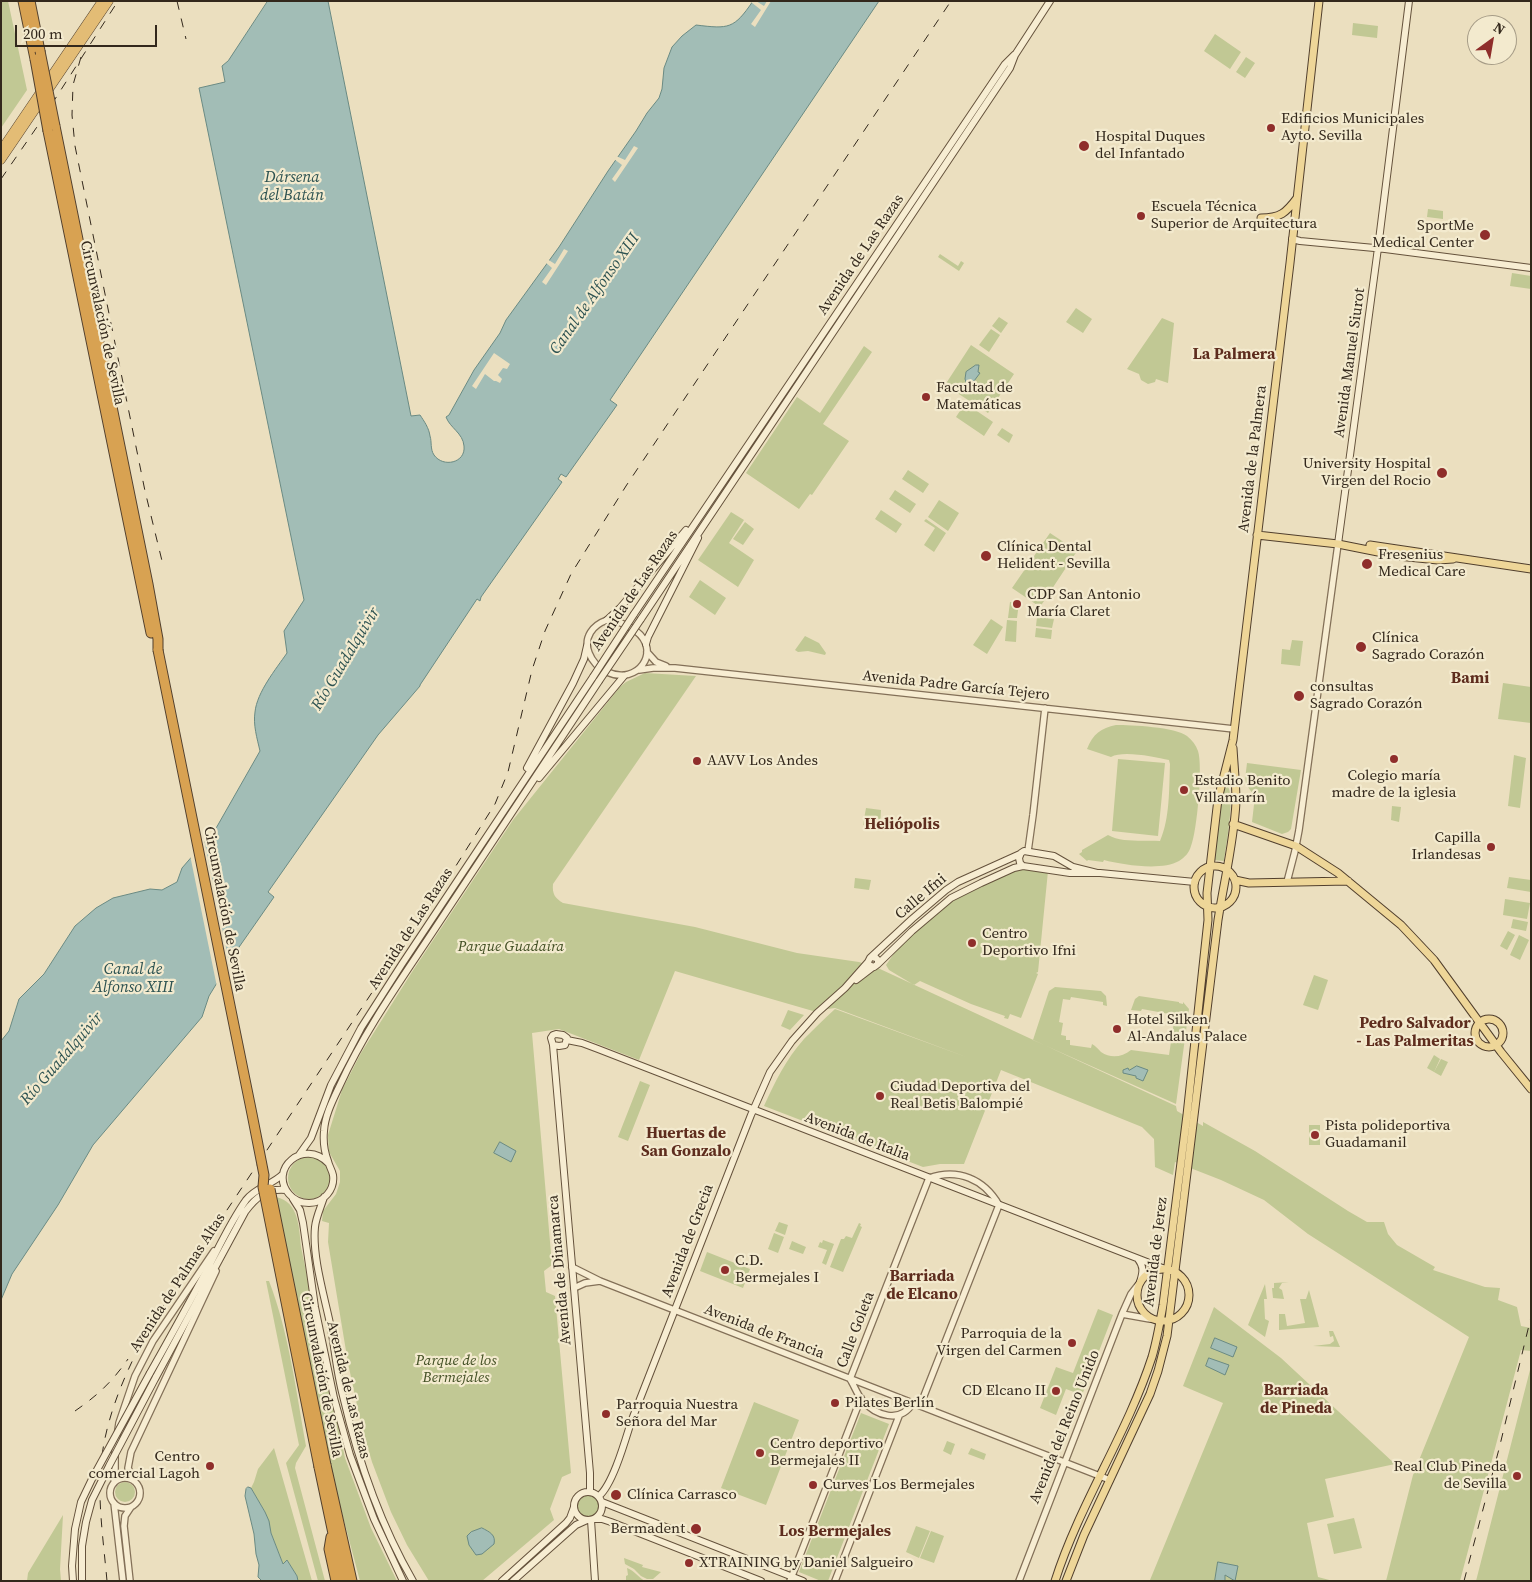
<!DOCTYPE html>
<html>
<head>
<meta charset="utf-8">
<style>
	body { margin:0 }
	#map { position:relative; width:1532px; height:1582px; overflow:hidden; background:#ebdfbf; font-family:"Source Serif 4",serif }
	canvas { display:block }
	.frame { position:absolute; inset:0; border:2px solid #33281c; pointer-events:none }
	.north { position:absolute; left:1467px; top:15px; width:50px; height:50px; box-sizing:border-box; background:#f3eace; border:1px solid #a69c87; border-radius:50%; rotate:32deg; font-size:14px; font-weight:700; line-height:20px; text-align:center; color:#33281c }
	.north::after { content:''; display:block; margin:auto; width:18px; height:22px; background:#8f2e2b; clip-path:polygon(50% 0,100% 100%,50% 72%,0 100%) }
	.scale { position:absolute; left:15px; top:25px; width:142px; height:22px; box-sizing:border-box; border:2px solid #33281c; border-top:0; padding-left:6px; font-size:15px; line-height:18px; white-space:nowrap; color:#33281c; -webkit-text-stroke:4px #f3eace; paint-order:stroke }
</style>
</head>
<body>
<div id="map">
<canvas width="1532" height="1582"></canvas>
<div class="frame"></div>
<div class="north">N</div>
<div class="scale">200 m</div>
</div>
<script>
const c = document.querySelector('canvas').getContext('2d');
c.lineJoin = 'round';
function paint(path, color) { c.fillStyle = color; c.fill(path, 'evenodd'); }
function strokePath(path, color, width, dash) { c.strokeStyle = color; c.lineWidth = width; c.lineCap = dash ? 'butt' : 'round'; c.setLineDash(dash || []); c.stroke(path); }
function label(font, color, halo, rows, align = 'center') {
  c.font = font + ' "Source Serif 4",serif'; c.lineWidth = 4.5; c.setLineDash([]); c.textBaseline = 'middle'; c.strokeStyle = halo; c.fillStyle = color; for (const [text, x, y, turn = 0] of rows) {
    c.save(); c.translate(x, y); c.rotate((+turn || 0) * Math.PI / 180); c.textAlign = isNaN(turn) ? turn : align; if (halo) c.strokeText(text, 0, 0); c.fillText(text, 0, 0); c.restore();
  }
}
paint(new Path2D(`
	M1,1h7l19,89 -26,38z
	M1353,23l25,3 -1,12 -25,-3z
	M1215,34l26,18 -11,17 -26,-18z
	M1246,57l9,6 -10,15 -9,-6z
	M1428,209l15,2v8l-16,-2z
	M940,254l18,12 3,-5 3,2 -5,8 -21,-14z
	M1512,273l19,3v13l-21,-3z
	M1076,308l16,11 -9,14 -17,-11z
	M999,317l9,6 -7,10 -9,-7z
	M1162,318l12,5 -6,60 -12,-4 -1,3 -7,2 -7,-4 -2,-6 -12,-5z
	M991,329l9,6 -11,17 -10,-7z
	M971,345l43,29 -26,39 -43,-28z
	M864,346l8,6 -49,72 26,17 -37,54 -2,-1 -11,15 -53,-36 51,-76 23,16z
	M965,403l28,19 -9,14 -28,-19z
	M1002,428l11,7 -4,8 -12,-8z
	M908,470l21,14 -6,9 -21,-14z
	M895,490l21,14 -6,9 -21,-14z
	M939,500l20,13 -11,18 -20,-14z
	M881,510l21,14 -6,9 -21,-14z
	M731,512l13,8 -15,23 25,17 -16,27 -40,-27z
	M926,519l20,14 -12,19 -10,-7 11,-17 -11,-7z
	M745,522l9,7 -11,16 -10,-6z
	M1050,533l27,18 -37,56 -28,-19z
	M700,580l26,18 -11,17 -26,-18z
	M1010,602l9,1 -2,15h-9z
	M1037,617l17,2 -2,9 -16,-2z
	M991,619l12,8 -16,27 -14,-9z
	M1007,620l10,1 -1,21 -11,-1z
	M1036,628l16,2 -1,9 -16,-2z
	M805,636l14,7 7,10 -1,2 -17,-4 -10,1 -3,-2z
	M1292,640l11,1 -3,25 -19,-2 1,-15 8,1z
	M645,673l51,3 -143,208c-1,10 2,14 10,19l132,24 102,26 62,9 21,7 296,137 1,5 26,15v-4l52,29 93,60 19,11h17l4,12 9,11 38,22 -2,3 52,17 15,1 -2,12 19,7 4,19 10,2v23l-10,-1 -61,231h-74l27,-106 56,-138 -161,-103 -44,-34 -43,-20 -46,-18 -2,13 -18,-8 -1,-28 -12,-12 -141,-57 -37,94h-24l-17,3 -159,-61c11,-24 22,-47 40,-67 10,-10 20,-20 31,-30l134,49 -134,-50 -22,3 -138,-40 -36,89 -80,-31 -27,4 20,232 -8,6 2,21 9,4 16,177 -9,4 -12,32 4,11 -72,61h-53l-22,-36 -16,-33 -19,-50 -11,-38 -13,-61 -20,-121 1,-19 -7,-2 1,-10 13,-17 4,-12v-11l-11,-19 -1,-17 14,-45 19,-37 51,-81 101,-152 107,-133 6,-5z
	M1503,683l28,4v36l-33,-4z
	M1116,725c15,0 60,2 71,11 5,4 9,9 11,15 5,14 -1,81 -7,95 -2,7 -6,11 -12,15 -17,10 -56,4 -75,-1l-1,2 -15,-2 -1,1 -8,-7 3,-2v-2l26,-15c14,8 36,5 52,6 10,-23 9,-52 10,-77l-1,-4c-14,-3 -46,-10 -58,-3l-24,-8c6,-15 14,-21 29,-24z
	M1514,755l12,3 -6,50 -12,-2z
	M1118,759l47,4 -7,73 -46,-5z
	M1247,763l54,7 -10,59 -3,3 -6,2 -30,-12 3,-26c-12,-14 -10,-15 -8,-33z
	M1228,787c7,10 -2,60 -4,74l-11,-1 8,-59 3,-12z
	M1392,806l9,1 -2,15 -8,-2z
	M866,808l15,2 -1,17 -17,-2z
	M1020,869l28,2 -10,101 -2,1 2,1 -17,44 -11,-4 -2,5 -4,-1 1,-2 -34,-12 -51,-23 -6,4 -25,-15 -3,-5 9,-13 19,-20 39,-33z
	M1509,877l22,3v12l-24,-4z
	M855,878l16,2 -2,10 -15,-2z
	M1505,899l25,4 -3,16 -24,-4z
	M1513,919l15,3 -2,9 -15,-3z
	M1508,931l7,4 -8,15 -7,-4z
	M1519,935l10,5 -9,20 -10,-5z
	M1314,975l14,5 -10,30 -15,-5z
	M1055,987l46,4 5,5 1,10 -4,-1v-3l-32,-5 -1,3 -7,-1 -4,23 4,1 -2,12 5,1v4h4v5l21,3 1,-4c4,2 6,5 9,8 10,7 21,5 30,-2l38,5 6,-40 -33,-6 -1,2 -10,-1 4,-11 4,-3 40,6v1l4,1v-2l6,7 -13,95 -143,-64 16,-49z
	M788,1010l16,5 -14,15 -9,-4z
	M1434,1055l6,4 -6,13 -7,-4z
	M1441,1059l7,3 -7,14 -7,-4z
	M640,1081l10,4 -22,56 -10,-4z
	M1309,1125h11v20h-11z
	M288 1178a21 21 0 1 1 42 0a21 21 0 1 1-42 0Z
	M276,1197c23,5 23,30 25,50l44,211 26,70 26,53h-37l-26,-98z
	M779,1222l9,3 -3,10 -10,-4z
	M859,1223l2,1 -1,2 2,1 -19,45 -13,-5 11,-28h3l2,-3 6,2z
	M774,1233l10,4 -6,16 -10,-4z
	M823,1240l11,4 -8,21 -4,-2 5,-13 -9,-3 2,-5 2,1z
	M792,1241l14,6 -3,7 -14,-5z
	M707,1252l43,17 -7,19 -43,-17z
	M266,1281h3c20,52 27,110 37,165l-10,17 -1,5 30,113h-7l-32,-118 13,-18z
	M1289,1282l-7,1 -3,5 3,2 2,9 -11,-1 -1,-10h2v-5z
	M1265,1284l2,15h-3l1,20 4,2 -4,16 -17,-12z
	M1309,1290l10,37 -40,3v-16h6l2,12 18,-3 -5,-24h6z
	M1214,1307l67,51 114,106 -70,15 9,38 -27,6 11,54 15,4 -183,-1 73,-177 -40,-17z
	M1098,1309l15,6 -31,80 -16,-6 -10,26 -16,-7 16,-41 17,6z
	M1329,1331h4l7,16 -27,-1 17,-2 4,-3 -1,-5 -3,1z
	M1530,1370l1,211h-55z
	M754,1402l45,18 -33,85 -45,-17z
	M861,1413l28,11 -61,157h-7l-22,-9z
	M947,1441l8,3 -4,11 -8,-4z
	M274,1448l38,133h-14l-1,-5 -10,-16 -4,4 -12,-31 -6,-21 -14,-24 3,-6 4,-13z
	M971,1448l15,6 -2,6 -16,-6z
	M115 1492a10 10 0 1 1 20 0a10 10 0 1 1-20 0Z
	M578 1506a11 11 0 1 1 22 0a11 11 0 1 1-22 0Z
	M63,1515l-3,54 1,12h-34l1,-8z
	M1354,1518l8,30 -28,6 -7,-30z
	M916,1526l14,5 -11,27 -13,-6z
	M931,1531l13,5 -10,27 -14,-5z
	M624,1558l19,7 -1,2 19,5 -8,7h-6l-6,-3 -7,-7 -9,-5z
	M627,1568c8,3 11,9 18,13h-19v-5l2,-1z`), '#c1c894');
const water = new Path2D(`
	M268,1h60l83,415 9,-1c4,6 9,13 10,21 2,6 0,13 4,19 9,13 32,8 30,-9 -1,-13 -14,-18 -18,-29l3,-2 25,-45 26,-37 6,-13 53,-73 49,-76 28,-40 11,-18 12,-15 3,-9 2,-21 8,-21 10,-11 14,-11c33,4 38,4 57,-24h126l-269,399 7,5 -51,72 -5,-3 -3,5 4,3 -81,115 -1,4 -3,-2 -57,86v1l-42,49 -110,157 6,5 -37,53 -28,46 -7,21 -109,128 -35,60 -46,69 -11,26v-259l8,-10 10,-32 25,-25 31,-48 21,-18 17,-10 37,-9 12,1 15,-8 5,-14 33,-38 45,-79c-3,-13 -7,-26 -5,-39 2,-20 21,-43 32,-59l-3,-22 20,-31 -105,-512 26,-6 -3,-16 6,-5z
	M976,365h3l-1,7 2,1 -6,8 -7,4 -2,-6 1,-7z
	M1137,1066l11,4 -5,11 -7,-3v-2l-13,-3v-3l5,-2 1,2z
	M500,1142l16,9 -5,11 -17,-9z
	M1215,1338l22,9 -4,10 -22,-9z
	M1209,1358l20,7 -4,10 -19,-9z
	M248,1487l3,1 14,24 4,9 2,12 12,31 4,-4 10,16 1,5h-36l-4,-4 1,-12 -3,-11 -2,-20 -9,-38 1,-7z
	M482,1528c8,4 14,7 12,16l-12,10 -6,1 -7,-10 -2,-9 4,-4z
	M1218,1562l20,4 -3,15 -10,-6v6h-10z`);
paint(water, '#a2bdb6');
strokePath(water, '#6a8a83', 1);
paint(new Path2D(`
	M752,1h4l8,5 3,-5h4l-16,26 -4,-3 10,-14 -10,-8z
	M634,146l4,2 -23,34 -3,-3 10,-14 -8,-6 2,-3 9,4z
	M564,249l4,2 -22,34 -4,-3 10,-14 -7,-6 2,-3 8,5z
	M494,353l16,11 -3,5 -4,-1 -5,7 4,4 -2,4 -4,-2h-2l-9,-7 -9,15 -4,-3z
	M204,839l26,128 -13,20 -27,-132z`), '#ebdfbf');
const tertiary = new Path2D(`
	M607,620c11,0 20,5 29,11 26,20 2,55 -29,41 -8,-3 -15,-11 -18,-19 -6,-16 4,-28 18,-33z
	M647,652l9,10 10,4
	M639,670l14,-2h22l559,61
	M1028,851l5,-36 12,-107
	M1287,882l8,-31 4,-21 39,-286
	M572,1267l28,14 510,199
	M574,1288l11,-5 15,-2
	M1122,1314l28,5
	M913,1403c-13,21 -37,13 -51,-3 -5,-6 -8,-15 -12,-21l79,-201c29,-10 55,1 70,27l-79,201
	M110 1493a15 15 0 1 1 30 0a15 15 0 1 1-30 0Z
	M134,1481l-6,-13 3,-16 85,-181
	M114,1483l1,-9v-24l4,-27 16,-47 18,-35 61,-90
	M114,1503l9,78
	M130,1581l-6,-55 1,-10 6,-9
	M790,1581l71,-183
	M835,1581l64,-165
	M1019,1581l103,-267 9,-20 7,-9`);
const secondary = new Path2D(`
	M1292,239l8,2 85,8 146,19
	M1338,544l40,-296 31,-247
	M634,614l371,-550 9,-9
	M641,619l369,-551 5,-13 35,-54
	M607,620l13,-12 66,-78
	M646,644l2,-7 50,-99
	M527,768l46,-85 11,-24 3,-13
	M539,778l85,-102
	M1097,873l-24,-6 -19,-11 -30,-5 -3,2 -2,5 1,5 3,3 47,7h30l95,9
	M872,957l4,1 2,2v4l-4,3 -5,-2 -1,-3 2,-4 42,-39 34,-29 12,-8 62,-28
	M878,964l34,-33 39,-33 30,-15 33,-15 9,-2
	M856,980l17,-13
	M556,1034l7,1 4,3 -2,7 -6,1 -6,-1 -2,-7 2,-3z
	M567,1040l15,3 16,6 567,220
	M553,1045l37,428v19
	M299,1155l12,-17 20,-53 30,-57 41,-64 191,-287
	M328,1163c-24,-25 -60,6 -39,31 5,6 13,9 20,9 15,0 26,-14 24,-28 -1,-5 -4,-9 -5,-14 -4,-10 -5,-19 -4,-30 1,-16 9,-31 16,-46 25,-55 61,-105 94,-155 55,-83 110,-166 165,-249
	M324,1197c-3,10 -8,20 -9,30 -3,30 10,71 16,101 4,23 6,46 12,68 15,64 37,128 70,185
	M293,1199l7,11 3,13 12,84 19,91 16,57 24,64 29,62
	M1138,1259c6,8 5,13 2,23
	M150,1373c20,-35 39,-70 58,-105 12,-23 23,-47 38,-68 10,-13 26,-15 37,-26
	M156,1377l89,-165c11,-15 22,-24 41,-22
	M574 1506a14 14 0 1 1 28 0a14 14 0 1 1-28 0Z
	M599,1496c14,-12 26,-55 32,-74l120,-307 19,-43 22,-31 25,-28 28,-25 23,-26
	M602,1502l201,79
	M594,1519h8l9,3 150,59
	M591,1520l4,61
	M502,1581l64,-58 4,-5 4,-11
	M513,1581l63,-56 11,-5`);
const primary = new Path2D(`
	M1261,218c19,0 25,-5 36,-20
	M1257,535l81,9 60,12 40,4 15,-1
	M1370,545l161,24
	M1233,824l63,22 42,27 63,52 33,35 67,92 30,37
	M1194 887a21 21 0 1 1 42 0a21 21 0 1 1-42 0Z
	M1235,880l14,3 99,-2
	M1475 1033a14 14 0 1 1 28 0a14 14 0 1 1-28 0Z
	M1137 1295a26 26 0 1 1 52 0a26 26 0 1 1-52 0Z
	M1055,1581c25,-78 72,-147 97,-224 5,-17 8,-35 11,-52l24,-190 21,-195 -1,-27 11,-94 15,-59 57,-477 29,-262
	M1066,1581l18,-46 66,-141 8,-23 9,-35 51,-416c6,-39 16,-78 18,-118 0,-18 -2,-36 -3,-54`);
const trunk = new Path2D(`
	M1,150l101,-149
	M1,160l108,-159`);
const motorway = new Path2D(`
	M23,1l12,58
	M30,1l10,50
	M55,126l93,458 10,55v11
	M48,131l103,502
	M326,1465l26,116
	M319,1467l24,114
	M331,1537l-2,12 7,32`);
strokePath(tertiary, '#837058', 8);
strokePath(secondary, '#65523c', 8);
strokePath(primary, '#513f2d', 9);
strokePath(trunk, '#513f2d', 9);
strokePath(motorway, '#513f2d', 11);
strokePath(tertiary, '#f7edd2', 5.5);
strokePath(secondary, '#f7edd2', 6);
strokePath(primary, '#eed698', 7);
strokePath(trunk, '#e3bc75', 8);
strokePath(motorway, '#d8a252', 9);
strokePath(new Path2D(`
	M177,1l9,38
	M81,57l-8,28 -1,30 3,31 70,345 18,74
	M1,179l38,-55 79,-123
	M177,1285l270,-405 48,-76 13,-32 24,-102 13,-39 26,-57 55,-88 325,-485
	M149,1328l27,-42
	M75,1411c23,-16 37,-29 53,-52
	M107,1581c-3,-34 -8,-69 -7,-103 2,-56 26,-108 52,-155
	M1464,1581l35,-132 32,-132`), '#33281c', 1, [9, 9]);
const secondaryBridge = new Path2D(`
	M593,677l41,-63
	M599,681l42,-62
	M73,1581l-1,-15 3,-37 6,-27 11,-23 58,-106
	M82,1581v-35l4,-24 6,-22 17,-34 47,-89`);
const motorwayBridge = new Path2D(`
	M40,51l15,75
	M35,59l13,72
	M158,650l94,464 12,61 -1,12 56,280
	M270,1189l56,276`);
strokePath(secondaryBridge, '#65523c', 8, []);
strokePath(motorwayBridge, '#513f2d', 11, []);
strokePath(secondaryBridge, '#f7edd2', 6);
strokePath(motorwayBridge, '#d8a252', 9);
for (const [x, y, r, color] of [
	[1271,128,5,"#8f2e2b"],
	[1084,146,6,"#8f2e2b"],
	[1141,216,5,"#8f2e2b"],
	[1485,235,6,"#8f2e2b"],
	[926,397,5,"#8f2e2b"],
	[1442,473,6,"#8f2e2b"],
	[986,556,6,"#8f2e2b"],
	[1367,564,6,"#8f2e2b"],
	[1017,604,5,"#8f2e2b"],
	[1361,647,6,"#8f2e2b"],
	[1299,696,6,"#8f2e2b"],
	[1394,759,5,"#8f2e2b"],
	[697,761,5,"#8f2e2b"],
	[1184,790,5,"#8f2e2b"],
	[1491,847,5,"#8f2e2b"],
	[972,943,5,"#8f2e2b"],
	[1117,1029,5,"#8f2e2b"],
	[880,1096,5,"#8f2e2b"],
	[1315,1135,5,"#8f2e2b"],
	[725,1270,5,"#8f2e2b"],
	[1072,1343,5,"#8f2e2b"],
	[1056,1391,5,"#8f2e2b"],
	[835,1403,5,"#8f2e2b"],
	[606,1414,5,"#8f2e2b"],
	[760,1453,5,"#8f2e2b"],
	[210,1466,5,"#8f2e2b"],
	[1517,1476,5,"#8f2e2b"],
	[813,1485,5,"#8f2e2b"],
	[616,1495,6,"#8f2e2b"],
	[696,1529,6,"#8f2e2b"],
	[689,1563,5,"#8f2e2b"]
]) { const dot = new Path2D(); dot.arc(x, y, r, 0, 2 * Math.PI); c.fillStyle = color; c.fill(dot); strokePath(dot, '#f3eace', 2); }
label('15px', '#33281c', '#f3eace', [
	["Edificios Municipales",1281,119],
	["Ayto. Sevilla",1281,136],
	["Hospital Duques",1095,137],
	["del Infantado",1095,154],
	["Escuela Técnica",1151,207],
	["Superior de Arquitectura",1151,224],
	["SportMe",1474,226,"right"],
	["Medical Center",1474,243,"right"],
	["Facultad de",936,388],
	["Matemáticas",936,405],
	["University Hospital",1431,464,"right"],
	["Virgen del Rocio",1431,481,"right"],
	["Clínica Dental",997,547],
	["Helident - Sevilla",997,564],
	["Fresenius",1378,555],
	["Medical Care",1378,572],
	["CDP San Antonio",1027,595],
	["María Claret",1027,612],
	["Clínica",1372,638],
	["Sagrado Corazón",1372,655],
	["consultas",1310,687],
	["Sagrado Corazón",1310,704],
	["AAVV Los Andes",707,761],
	["Colegio maría",1394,776,"center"],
	["madre de la iglesia",1394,793,"center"],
	["Estadio Benito",1194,781],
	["Villamarín",1194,798],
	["Capilla",1481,838,"right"],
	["Irlandesas",1481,855,"right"],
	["Centro",982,934],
	["Deportivo Ifni",982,951],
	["Hotel Silken",1127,1020],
	["Al-Andalus Palace",1127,1037],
	["Ciudad Deportiva del",890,1087],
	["Real Betis Balompié",890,1104],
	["Pista polideportiva",1325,1126],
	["Guadamanil",1325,1143],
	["C.D.",735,1261],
	["Bermejales I",735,1278],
	["Parroquia de la",1062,1334,"right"],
	["Virgen del Carmen",1062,1351,"right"],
	["CD Elcano II",1046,1391,"right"],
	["Pilates Berlín",845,1403],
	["Parroquia Nuestra",616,1405],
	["Señora del Mar",616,1422],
	["Centro deportivo",770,1444],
	["Bermejales II",770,1461],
	["Centro",200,1457,"right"],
	["comercial Lagoh",200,1474,"right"],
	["Real Club Pineda",1507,1467,"right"],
	["de Sevilla",1507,1484,"right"],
	["Curves Los Bermejales",823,1485],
	["Clínica Carrasco",627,1495],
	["Bermadent",685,1529,"right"],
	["XTRAINING by Daniel Salgueiro",699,1563]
], 'left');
label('15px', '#33281c', '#f3eace', [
	["Avenida de Las Razas",861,255,-56],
	["Circunvalación de Sevilla",102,323,78],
	["Avenida Manuel Siurot",1350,363,-82],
	["Avenida de la Palmera",1253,459,-83],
	["Avenida de Las Razas",635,591,-56],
	["Avenida Padre García Tejero",956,686,6],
	["Calle Ifni",921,897,-40],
	["Circunvalación de Sevilla",224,909,79],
	["Avenida de Las Razas",411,929,-57],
	["Avenida de Italia",857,1137,21],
	["Avenida de Grecia",688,1241,-69],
	["Avenida de Jerez",1156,1252,-83],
	["Avenida de Dinamarca",560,1270,-95],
	["Avenida de Palmas Altas",178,1283,-57],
	["Calle Goleta",856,1330,-69],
	["Avenida de Francia",764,1332,21],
	["Circunvalación de Sevilla",321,1375,79],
	["Avenida de Las Razas",348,1390,76],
	["Avenida del Reino Unido",1065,1427,-68]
]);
label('italic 15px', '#424f24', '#f3eace', [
	["Parque Guadaíra",511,947],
	["Parque de los",456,1361],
	["Bermejales",456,1378]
]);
label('italic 16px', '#2c5251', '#f3eace', [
	["Dársena",292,178],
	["del Batán",292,196],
	["Canal de Alfonso XIII",595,294,-55],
	["Río Guadalquivir",346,659,-59],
	["Canal de",133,970],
	["Alfonso XIII",133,988],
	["Río Guadalquivir",62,1059,-49]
]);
label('bold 16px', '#5e2d1e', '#f3eace', [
	["La Palmera",1234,355],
	["Bami",1470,679],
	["Heliópolis",902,825],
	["Pedro Salvador",1415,1024],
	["- Las Palmeritas",1415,1042],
	["Huertas de",686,1134],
	["San Gonzalo",686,1152],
	["Barriada",922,1277],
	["de Elcano",922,1295],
	["Barriada",1296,1391],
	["de Pineda",1296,1409],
	["Los Bermejales",835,1532]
]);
</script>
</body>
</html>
